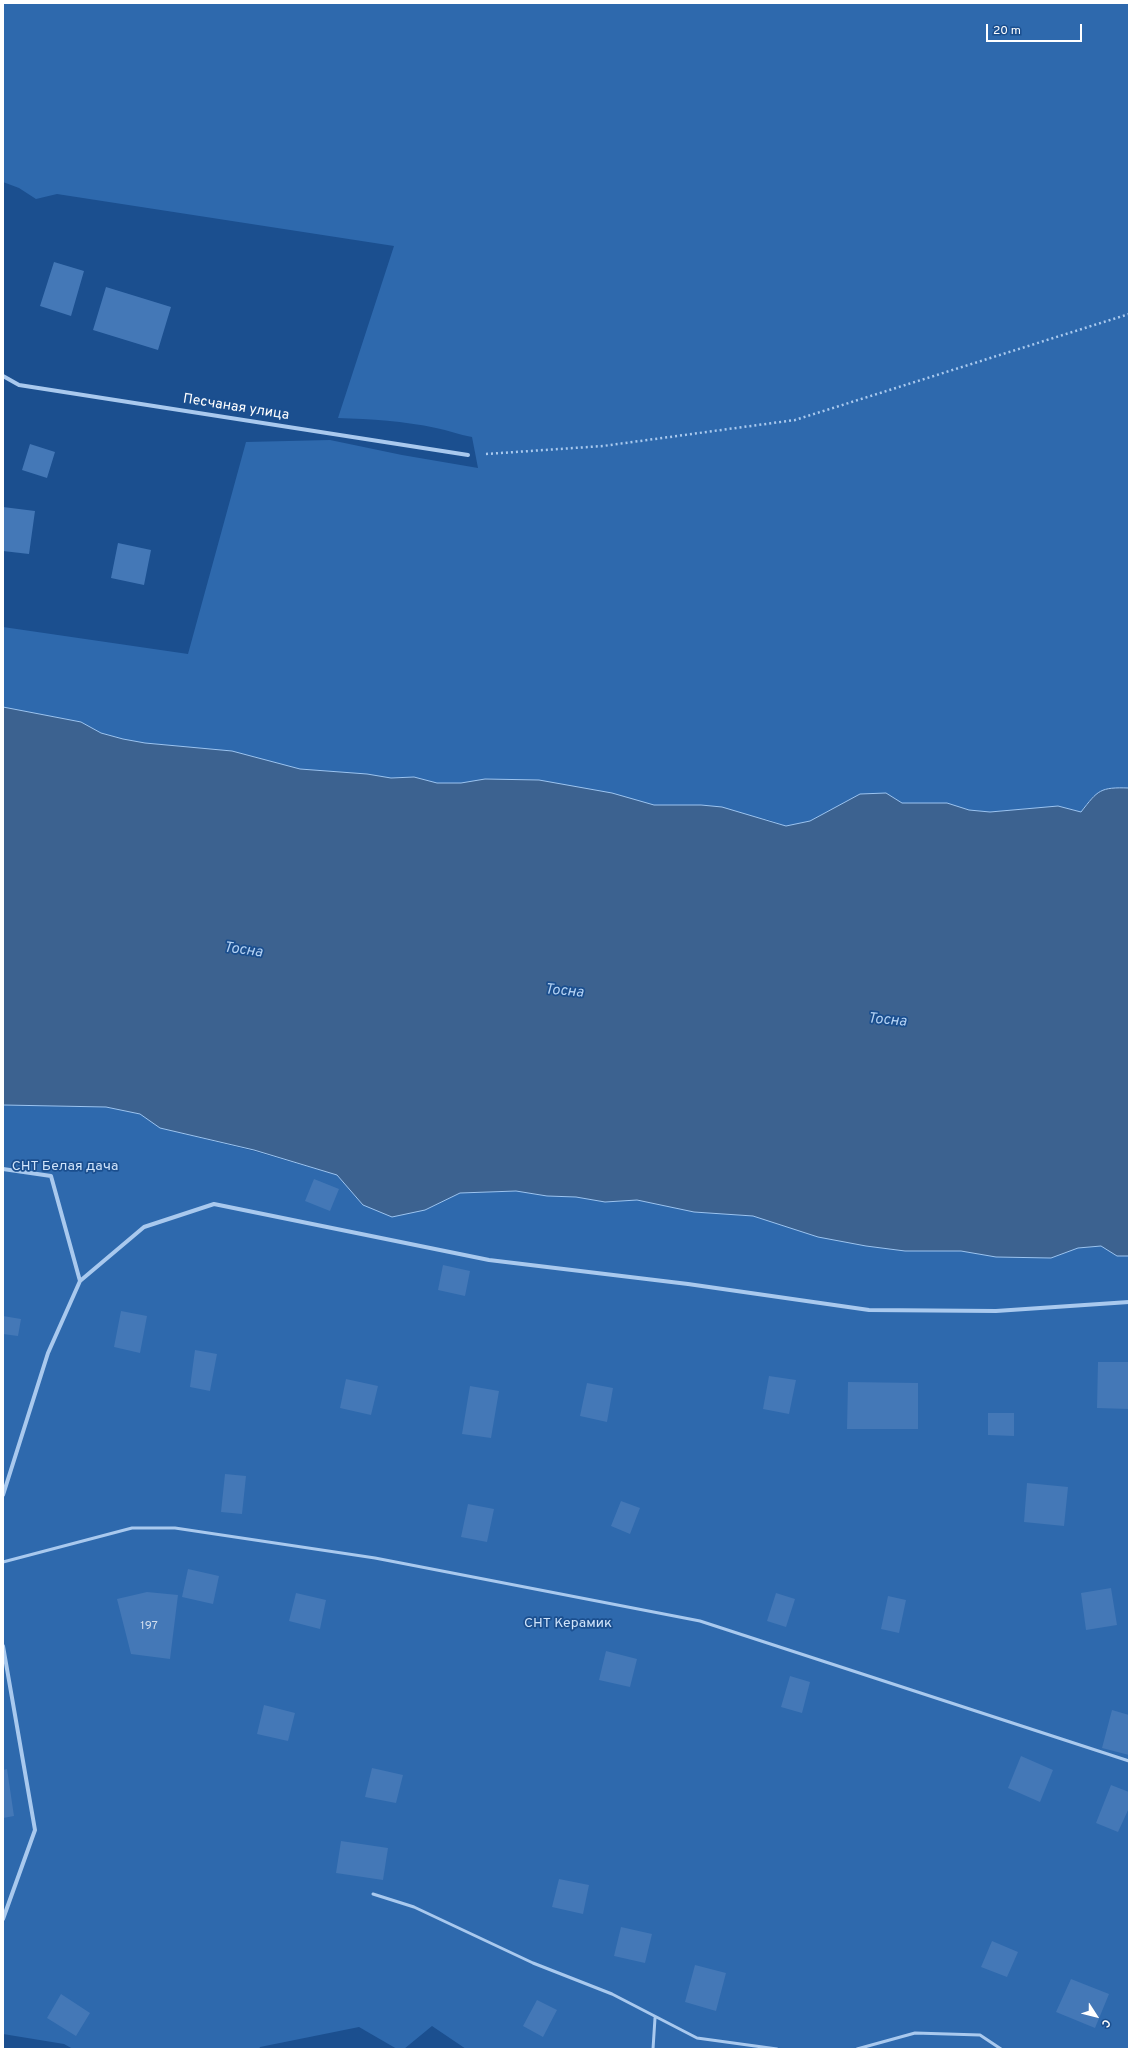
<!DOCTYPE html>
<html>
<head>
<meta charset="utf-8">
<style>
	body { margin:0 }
	#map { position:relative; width:1132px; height:2052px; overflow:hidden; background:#1b4f8f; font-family:Overpass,sans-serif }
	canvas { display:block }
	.frame { position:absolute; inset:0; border:4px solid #fff; pointer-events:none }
	.north { position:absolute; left:1076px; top:1996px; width:40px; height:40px; -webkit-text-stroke:3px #1b4f8f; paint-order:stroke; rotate:126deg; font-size:11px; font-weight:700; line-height:16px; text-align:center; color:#fff }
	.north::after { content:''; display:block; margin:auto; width:14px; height:18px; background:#fff; clip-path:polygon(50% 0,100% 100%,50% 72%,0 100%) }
	.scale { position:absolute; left:986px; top:24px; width:96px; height:18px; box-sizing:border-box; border:2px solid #fff; border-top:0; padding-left:5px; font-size:12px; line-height:14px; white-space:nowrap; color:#fff; -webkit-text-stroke:3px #1b4f8f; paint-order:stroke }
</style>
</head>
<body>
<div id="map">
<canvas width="1132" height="2052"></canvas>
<div class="frame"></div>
<div class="north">С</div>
<div class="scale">20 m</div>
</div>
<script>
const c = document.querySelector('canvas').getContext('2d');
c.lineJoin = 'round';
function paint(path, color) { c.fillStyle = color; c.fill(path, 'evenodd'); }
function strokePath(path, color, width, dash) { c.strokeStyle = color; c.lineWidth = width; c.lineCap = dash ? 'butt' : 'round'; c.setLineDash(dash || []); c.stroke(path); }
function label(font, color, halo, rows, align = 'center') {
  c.font = font + ' Overpass,sans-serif'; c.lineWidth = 3.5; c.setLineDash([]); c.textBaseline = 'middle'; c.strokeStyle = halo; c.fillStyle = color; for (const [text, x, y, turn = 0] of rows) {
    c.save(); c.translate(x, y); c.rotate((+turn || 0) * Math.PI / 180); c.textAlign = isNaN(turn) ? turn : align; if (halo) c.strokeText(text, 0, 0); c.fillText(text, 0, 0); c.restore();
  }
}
paint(new Path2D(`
	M3,3h1126v785c-28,0 -32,2 -48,24l-23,-6 -68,6 -21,-2 -22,-7h-45l-16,-10 -25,1 -51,27 -24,5 -17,-6 -68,-15h-47l-64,-16 -105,-10 -24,4h-24l-23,-6 -23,1 -24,-4 -67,-5 -68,-18 -87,-8 -22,-4 -22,-6 -20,-11 -78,-15v-80l185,27 58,-212 84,-2 72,15 76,13 -6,-31c-13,-2 -24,-7 -36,-9 -32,-7 -65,-9 -98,-10l56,-172 -337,-52 -21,5 -17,-11 -16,-6z
	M3,1105l103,2 34,7 20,14 94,23 83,24 26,30 62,5 35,-17 56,-2 31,5 29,1 29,5 32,-2 57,12 59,4 65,21 48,9 39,5h56l35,6 55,1 27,-10 23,-2 16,10h12v793h-663l-34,-23 -28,23h-7l-38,-22 -99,20 -1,2h-186l-9,-5 -61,-10z`), '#2e69ad');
const water = new Path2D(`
	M3,707l78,15 20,11 22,6 22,4 87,8 68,18 67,5 24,4 23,-1 23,6h24l24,-4 54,1 73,13 42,12h47l21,2 64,19 24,-5 50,-27 26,-1 16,10h45l22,7 21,2 68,-6 23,6c17,-22 19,-25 48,-24v468h-12l-16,-10 -23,2 -27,10 -55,-1 -35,-6h-56l-39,-5 -48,-9 -65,-21 -59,-4 -57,-12 -32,2 -29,-5 -29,-1 -31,-5 -56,2 -35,17 -33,7 -29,-12 -26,-30 -83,-25 -94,-22 -20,-14 -34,-7 -103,-2z`);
paint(water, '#3c6290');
strokePath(water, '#9cc4f0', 1);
paint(new Path2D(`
	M54,262l30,9 -13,45 -31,-10z
	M106,287l65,20 -13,43 -65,-20z
	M30,444l25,8 -8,26 -25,-8z
	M3,507l32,4 -6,43 -26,-3z
	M118,543l33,7 -7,35 -33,-7z
	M314,1179l25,10 -9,22 -25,-10z
	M443,1265l27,6 -5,25 -27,-6z
	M121,1311l26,5 -7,37 -26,-6z
	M3,1316l18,3 -3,17 -15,-2z
	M195,1350l22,4 -7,37 -20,-4z
	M1098,1362h31v47l-32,-1z
	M769,1376l27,4 -7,34 -26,-5z
	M346,1379l32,7 -7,29 -31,-7z
	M848,1382l70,1v46h-71z
	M587,1383l26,5 -6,34 -27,-6z
	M470,1386l29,5 -8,47 -29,-4z
	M988,1413h26v23l-26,-1z
	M225,1474l21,2 -4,38 -21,-2z
	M1027,1483l41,4 -4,39 -40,-4z
	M621,1501l19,7 -10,26 -19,-8z
	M468,1504l26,5 -7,33 -26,-5z
	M188,1569l31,7 -6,28 -31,-7z
	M1111,1588l6,37 -31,5 -5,-37z
	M147,1592l31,3 -8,64 -39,-5 -14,-55z
	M296,1593l30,7 -6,29 -31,-8z
	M776,1593l19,6 -9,28 -19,-6z
	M888,1596l18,4 -7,33 -18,-4z
	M606,1651l31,8 -7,28 -31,-7z
	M790,1676l20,6 -8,31 -21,-6z
	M264,1705l31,8 -7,28 -31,-7z
	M1112,1710l17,5v40l-27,-7z
	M1021,1756l32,14 -13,32 -32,-14z
	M372,1768l31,7 -7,28 -31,-6z
	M7,1769l7,47 -11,2v-48z
	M1111,1785l18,7v16l-11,24 -22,-9z
	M341,1841l47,7 -5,32 -47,-7z
	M559,1879l30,6 -6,29 -31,-7z
	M621,1927l31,7 -7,29 -31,-7z
	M992,1941l26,11 -11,25 -26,-10z
	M695,1965l31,8 -10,38 -31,-9z
	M1071,1979l38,15 -14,34 -39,-16z
	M61,1994l29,19 -14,23 -29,-18z
	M537,2000l20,10 -14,27 -20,-11z`), '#4478b7');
strokePath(new Path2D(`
	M486,454l117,-8 192,-26 334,-106`), '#a9c9ee', 2.5, [2, 3]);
strokePath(new Path2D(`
	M3,1562l129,-34h43l200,30 325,63 429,140
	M373,1894l41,13 119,56 79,31 85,44 80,11
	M653,2049l2,-31
	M857,2049l58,-16 65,2 21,14`), '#a9c9ee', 3);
strokePath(new Path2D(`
	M3,376l16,9 449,70
	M3,1169l48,7 29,105
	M3,1495l45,-142 32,-72 64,-54 70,-23 275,56 199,24 181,26 127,1 133,-9
	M3,1646l32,184 -32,89`), '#a9c9ee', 4);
label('12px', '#d0dded', null, [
	["197",149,1627]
]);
label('14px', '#fff', '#1b4f8f', [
	["Песчаная улица",236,408,9]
]);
label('14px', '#cfe3fa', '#1b4f8f', [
	["СНТ Белая дача",65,1167],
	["СНТ Керамик",568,1624]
]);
label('italic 15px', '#b5d3f5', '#1b4f8f', [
	["Тосна",243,951,8],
	["Тосна",564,992,5],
	["Тосна",887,1021,5]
]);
</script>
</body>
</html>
